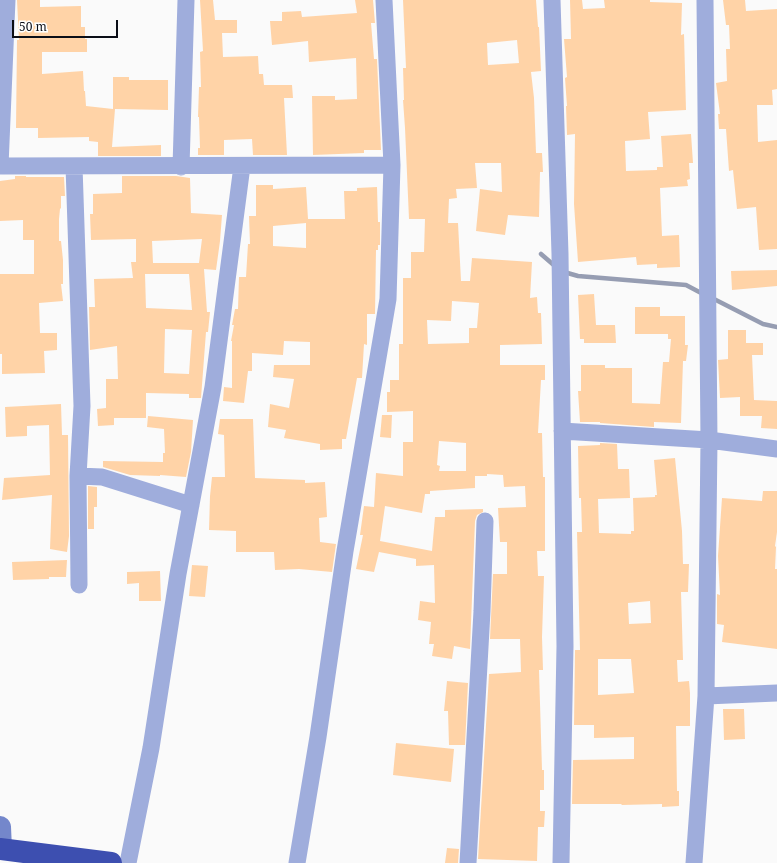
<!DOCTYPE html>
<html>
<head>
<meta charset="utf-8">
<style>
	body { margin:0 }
	#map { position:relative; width:777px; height:863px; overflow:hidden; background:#fafafa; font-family:"Noto Serif",serif }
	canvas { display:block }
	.scale { position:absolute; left:12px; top:20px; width:106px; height:18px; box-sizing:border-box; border:2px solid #0b0e17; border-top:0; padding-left:5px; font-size:12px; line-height:14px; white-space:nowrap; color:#0b0e17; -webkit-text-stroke:3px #fff; paint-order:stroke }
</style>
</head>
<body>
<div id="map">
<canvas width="777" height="863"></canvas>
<div class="scale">50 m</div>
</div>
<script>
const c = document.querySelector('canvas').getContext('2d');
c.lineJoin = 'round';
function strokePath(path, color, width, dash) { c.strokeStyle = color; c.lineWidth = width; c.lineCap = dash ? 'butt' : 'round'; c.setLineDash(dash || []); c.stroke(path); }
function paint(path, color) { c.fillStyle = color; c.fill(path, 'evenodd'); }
strokePath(new Path2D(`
	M541,254l15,13
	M564,272l14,4 108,9 17,9
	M712,298l51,26 14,3`), '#969db2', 4.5);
paint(new Path2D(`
	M17,0h23v7l41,-1v21h4v12h2v13h-45v22l41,-3 1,20h1l1,15 27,3v-32h16v3h39v30l-53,-1 -3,38 49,-2v11h-63v-14l-9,-1v-4l-51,1v-10h-22l1,-88h2z
	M200,0h13l2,20h22v13h-15l1,24 35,-1 1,18h4l1,11h28l1,13h-9l3,57h-34l-1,-16 -28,1v15h-26v-7h2l-1,-31h-1l1,-30h2l-1,-35 3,-1z
	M355,0h18l2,23h-4l3,36h3l4,91h-17v3l-51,2 -1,-59h23v4l22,-1 -1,-41 -47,4 -1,-21 -36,4 -2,-24h12v-9l19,-1 1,6 55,-4z
	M403,0h133l2,27h1l2,44 -10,1 3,26 2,55h6l1,19h-3l-1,45 -31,-2 -3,20 -29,-4 4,-42 22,3 -1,-29h-26l2,25 -21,1 1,9 -8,1 -1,24h10l3,58h9l2,-23 60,4 -2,36 7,-1 1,16h3l1,31 -42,1v20h45v15h-4l-3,53h4l1,44h2v74h-8l1,25h6l-2,61 1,33h-4l3,100h2v20h-4v21h5l-1,16h-6l-1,34 -59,-2 11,-185 32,-2 -1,-33h-30l3,-65h14v-32h-7l-2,-34 28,-1 -1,-21 -21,1 -1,-12 -16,-1v2h-12v12l-45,3v3h-5l-3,19 -37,-7 -5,35 52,10 3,-34h10v-7l38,-1v3l-6,3 -2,6 -5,128 -16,-3 -2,13 -20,-3 2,-12h-5l2,-22 -13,-2 2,-19 15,2 -1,-38 -18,1v-7l-37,-7 -5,20 -18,-3 7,-34h-3l4,-29 10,1 2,-34 27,3v-34h10v-31l-26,1v-20h3v-12h9v-36h4v-66h8v-26h13l1,-33h-16l-4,-91 -2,-28h1l-1,-32h3zM517,40l2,23 -31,2 -1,-22zM452,301l27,2 -2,25h-8v15l-41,1 -1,-24 24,1zM439,441l27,2v28h-27l1,-5 -3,-1z
	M570,0h12l1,9 22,-1 -1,-8h46v2l32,1 -1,32 3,-1 2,76 -38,2 2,27 -25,2 1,30 31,-1v-3h6l-2,-31 30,-2 2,29h-4l1,16 -3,1 1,6 -28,2 2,48 17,-1 1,32 -23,1v-4l-20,1 -1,-8 -58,5 -4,-58 1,-70 -8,1 -1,-29h1l-2,-28 2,-1 -3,-38h7z
	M723,0h22l1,11 31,-2v80l-5,1 1,15h-16l1,37 19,-2v109l-18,1 -3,-43 -19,2 -4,-39 -4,1 -3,-42h-7l-1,-15h2l-4,-31 11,-2 -1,-32h4l-1,-24h-3z
	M15,176h11v1h38l1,19h-4v12l-1,1 -1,10v22h2l2,19v24h-2l2,17 -24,2 1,30h17v17l-13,1 1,22 -43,1v-20h-2v-80h34v-34h-11v-20l-23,1v-40l15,-2z
	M122,176h54l14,2 1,35 31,2 -2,26 -4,29 -12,-1 3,43h3l-2,20h-2l-5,66h-12v-4l-43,-1v25h-32v7l-16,1 -1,-17 9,-1v-29h12l-1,-33 -27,4 -1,-43h6l-1,-28 39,-1 -2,-16h5v-23l-45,1 -1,-26h3v-20l29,-1zM202,239l-3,24h-46l-1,-22zM145,274h44l3,36 -46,-2zM165,329l27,1 -3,44 -25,-1z
	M256,185h17v4l33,-2 2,32h37l-1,-28h13v-3l20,-1 1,35h2v23h-2v5h-2l-1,64h-8v31l-3,-1 -2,34h-5l-11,61h-4v10l-22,1v-6l-36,-6 2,-8 -18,-3 2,-23 19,4 5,-29 -21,-2 1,-12h36v-23l-26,-1 -1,14 -31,-2v18h-4l-4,32 -21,-2 1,-14 8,1v-47h-1l3,-16h-2l3,-16h3l1,-32h7l2,-33h2l-1,-28h7zM306,223v25l-33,-2v-20z
	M777,270v16l-45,4 -1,-19z
	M594,294l2,31h19l1,18h-32v-4h-4l-2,-44z
	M635,307h25v9h25v29h3l-2,16h-3l-2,62 -27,-1v5l-54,-4v-1h-20l-2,-31h3v-26h24v3h27v35l28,1 3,-42h6l2,-23h-3v-5h-33z
	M728,330h18v13h17v12h-11l2,45 23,1v28l-16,-1 1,-12h-22v-19l-20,1 -2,-38 10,-1z
	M61,404l1,31h6l1,101 -2,16 -17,-3 2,-54 -50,5 2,-22 46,-3 -1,-50 -22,1v10l-21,1 -1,-30z
	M382,415h10l-1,23 -11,-1z
	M148,416l45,4 -2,32 -5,25 -26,-2v1l-30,-1 -27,-8v-6l60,1v-9h2l-1,-24 -17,-2z
	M220,419h33l2,59 50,2v3l20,-1 2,35 -8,1 1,24 16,2 -4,28 -33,-3 -24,1 -1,-18h-38v-21l-27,-1 1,-34 2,-19h13l-1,-42 -6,-1z
	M600,443l17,1 1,25h11l1,29 -32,1 1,34 32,1v-3h3l-1,-33 22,-1v-2h2l-3,-35 21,-2 7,73 1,33h6l-1,28h-7l2,68h-6l1,22 11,-1 1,12v33h-14l1,65h2v15l-17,1v-3l-40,1 -1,-1h-49l1,-44 61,-1v-22l-40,1v-13h-20l1,-75h5l-3,-118h5l-1,-34h-2l-1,-52 22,-1zM650,601l1,22 -22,1 -1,-21zM598,659h33l3,34 -36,2z
	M88,486l9,1v20h-3v22h-6z
	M763,491h14v41l-2,14 1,1 -1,22h2v80l-55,-7 2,-17 -7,-1v-30l3,1 -2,-39 4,-58 40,3z
	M67,560l-1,17h-17v2l-36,1 -1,-18z
	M192,565l16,1 -3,31 -16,-1z
	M160,571l1,30h-22v-18l-12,1v-12z
	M447,681l21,2 -3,62h-16l-1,-34h-4z
	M723,709h21l1,30 -21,1z
	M396,743l58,6 -3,33 -58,-7z
	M447,848l12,1 -1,14h-13z`), '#ffd3a7');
strokePath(new Path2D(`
	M552,0l8,254 5,392 -4,217
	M0,166l392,-1
	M0,166l7,-166
	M74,166l8,240 -4,70 24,1 89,28
	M181,167l5,-167
	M562,431l147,9 68,9
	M78,476l1,109
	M706,696l71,-3
	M128,863l23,-115 27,-174 35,-187 29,-221
	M297,863l21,-126 27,-186 43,-252 4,-134 -8,-165
	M468,863l14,-252 3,-90
	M694,863l12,-167 3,-256 -4,-440`), '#9faddc', 17);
strokePath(new Path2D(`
	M0,827l1,22`), '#7487cb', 22);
strokePath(new Path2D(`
	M0,849l111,14`), '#3d4fb0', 22);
</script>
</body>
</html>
